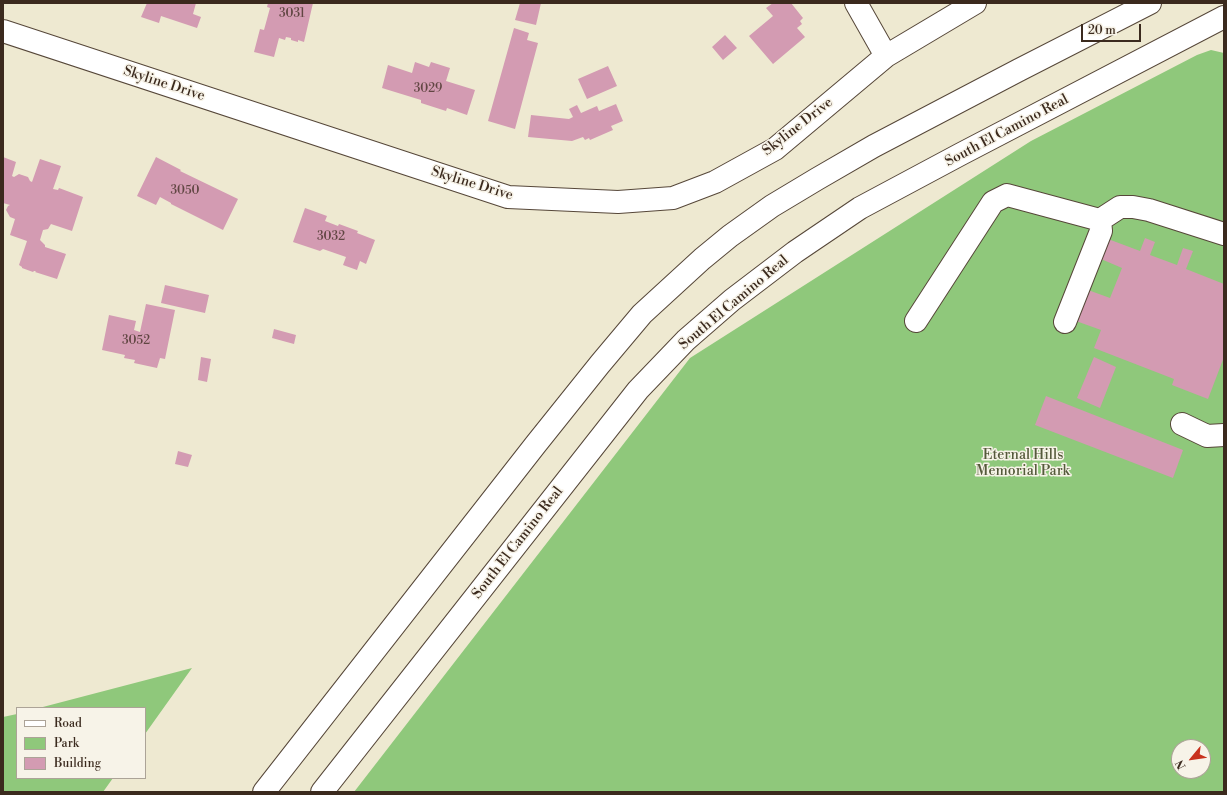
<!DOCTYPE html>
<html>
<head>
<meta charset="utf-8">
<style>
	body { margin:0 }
	#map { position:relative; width:1227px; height:795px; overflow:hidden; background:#eee9d1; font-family:"Libre Bodoni",serif }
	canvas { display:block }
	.frame { position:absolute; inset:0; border:4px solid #3b2a1e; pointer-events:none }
	.legend { position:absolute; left:16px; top:707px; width:130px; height:72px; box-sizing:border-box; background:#f7f3e8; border:1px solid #aca397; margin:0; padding:5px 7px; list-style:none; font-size:12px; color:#3b2a1e }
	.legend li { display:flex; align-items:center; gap:8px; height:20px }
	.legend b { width:20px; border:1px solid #aca397 }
	.north { position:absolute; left:1171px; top:739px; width:40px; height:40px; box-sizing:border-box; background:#f7f3e8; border:1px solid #aca397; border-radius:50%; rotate:241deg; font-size:11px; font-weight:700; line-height:16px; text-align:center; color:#3b2a1e }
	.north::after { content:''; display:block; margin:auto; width:14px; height:18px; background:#c8321e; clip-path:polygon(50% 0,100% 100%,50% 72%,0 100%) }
	.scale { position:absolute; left:1081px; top:24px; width:60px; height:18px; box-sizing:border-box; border:2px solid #3b2a1e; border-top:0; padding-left:5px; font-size:12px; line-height:14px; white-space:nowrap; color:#3b2a1e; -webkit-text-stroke:3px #f7f3e8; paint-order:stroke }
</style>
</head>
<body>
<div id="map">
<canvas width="1227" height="795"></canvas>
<div class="frame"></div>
<ul class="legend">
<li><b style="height:5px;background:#fff"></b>Road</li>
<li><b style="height:11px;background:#8fc87b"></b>Park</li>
<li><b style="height:11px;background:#d39bb2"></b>Building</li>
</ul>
<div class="north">N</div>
<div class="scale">20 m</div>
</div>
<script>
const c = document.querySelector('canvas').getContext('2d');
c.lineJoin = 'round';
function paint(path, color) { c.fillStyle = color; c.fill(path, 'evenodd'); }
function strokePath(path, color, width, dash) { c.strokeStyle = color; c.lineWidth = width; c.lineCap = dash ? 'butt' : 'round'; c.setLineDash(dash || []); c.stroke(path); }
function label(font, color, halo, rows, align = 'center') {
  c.font = font + ' "Libre Bodoni",serif'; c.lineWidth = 3; c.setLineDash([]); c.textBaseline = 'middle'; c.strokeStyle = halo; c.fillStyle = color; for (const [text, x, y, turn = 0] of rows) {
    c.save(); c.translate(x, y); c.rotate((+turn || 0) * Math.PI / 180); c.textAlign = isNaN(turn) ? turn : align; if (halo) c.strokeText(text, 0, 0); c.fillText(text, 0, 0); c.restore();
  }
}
paint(new Path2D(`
	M1211,50l13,3v739h-870l336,-434 341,-217 166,-86zM1179,747h24v24h-24z
	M192,668l-47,66v-26h-106z
	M17,714v64h96l-10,14h-100v-75z`), '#8fc87b');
paint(new Path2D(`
	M147,3h49l-3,11 8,3 -4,11 -36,-12 -2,7 -18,-6z
	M268,3h45l-9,39 -6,-2v2l-7,-2v-2l-5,-1 -1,3 -6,-2 -5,19 -20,-5 6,-23 4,1 6,-22 -3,-1z
	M520,3h21l-5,22 -21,-5z
	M773,3h18l12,15 -3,3 2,3 -5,4 8,9 -32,27 -24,-28 24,-20 -7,-8z
	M514,28l15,5 -2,7 11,3 -23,86 -27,-8z
	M725,35l12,13 -14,12 -11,-13z
	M415,62l14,5 2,-5 19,6 -4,13 29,9 -8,25 -20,-7 -1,3 -25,-8v-3l-39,-12 6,-23 24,8z
	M608,66l9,20 -30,13 -9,-20z
	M616,104l7,17 -12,5 2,4 -23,10 -1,-2 -4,2 -2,-3 -11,4 -44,-4 3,-22 38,4 4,-2 -4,-8 8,-4 4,8 16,-7 2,5z
	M3,157l13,5 -4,14 2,1 5,-3 9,3 2,4 2,1 8,-23 21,7 -8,23 5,1 1,-2 24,9 -11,34 -21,-7 -3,5 -5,1 -3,10 5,5v2l21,7 -9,25 -22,-7 1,-1h-2l-1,1 -11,-4v-1l-3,-2 8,-24 -17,-6 5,-16 -5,-2 -4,-7 2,-4 2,-1 -7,-2z
	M156,157l25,13 -1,1 58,28 -15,31 -52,-26v-1l-11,-6 -4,8 -19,-9z
	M305,208l22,8 -2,5 13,5 1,-2 19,7 -1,2 18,7 -9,24 -6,-3 -3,9 -14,-5 3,-8 -23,-8 -3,2 -27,-9z
	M1145,238l10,4 -5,13 27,10 6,-17 10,3 -7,18 38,15v73l-16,42 -36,-14 2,-6 -80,-31 7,-18 -25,-9 12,-31 22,8 12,-30 -21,-9 7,-20 32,12z
	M165,285l44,10 -4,18 -44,-10z
	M146,304l29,6 -10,49 -5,-1 -3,10 -23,-5 1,-3 -11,-2 1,-3 -23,-5 7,-35 27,6 -2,9 6,2z
	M274,329l22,6 -2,9 -22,-6z
	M201,357l10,2 -4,23 -9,-2z
	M1094,357l22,10 -16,41 -23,-10z
	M1046,396l137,54 -10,28 -138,-53z
	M178,451l14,4 -4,12 -13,-3z`), '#d39bb2');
const minor = new Path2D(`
	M856,3l30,53
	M3,31l505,166 110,5 55,-4 42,-16 60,-33 111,-93 89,-53
	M916,321l77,-119 14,-7 93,25 20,-13h13l16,3 75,24
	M1065,322l36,-91 -1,-11
	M1182,424l25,12 17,-1`);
const major = new Path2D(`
	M264,792l272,-348 64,-80 42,-50 60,-55 28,-23 42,-30 45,-27 57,-33 145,-76 131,-67
	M322,792l316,-402 48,-50 46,-40 63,-48 65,-44 101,-54 263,-137`);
strokePath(minor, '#564739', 24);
strokePath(major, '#564739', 24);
strokePath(minor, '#fff', 22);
strokePath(major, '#fff', 22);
label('12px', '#614643', null, [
	["3031",292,14],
	["3029",428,89],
	["3050",185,191],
	["3032",331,237],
	["3052",136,341]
]);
label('14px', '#3b2a1e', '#f7f3e8', [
	["Skyline Drive",164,84,18],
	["Skyline Drive",798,127,-38],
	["South El Camino Real",1007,131,-28],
	["Skyline Drive",472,184,17],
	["South El Camino Real",734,303,-40],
	["South El Camino Real",518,543,-52]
]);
label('14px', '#54593a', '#f7f3e8', [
	["Eternal Hills",1023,456],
	["Memorial Park",1023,472]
]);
</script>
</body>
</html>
